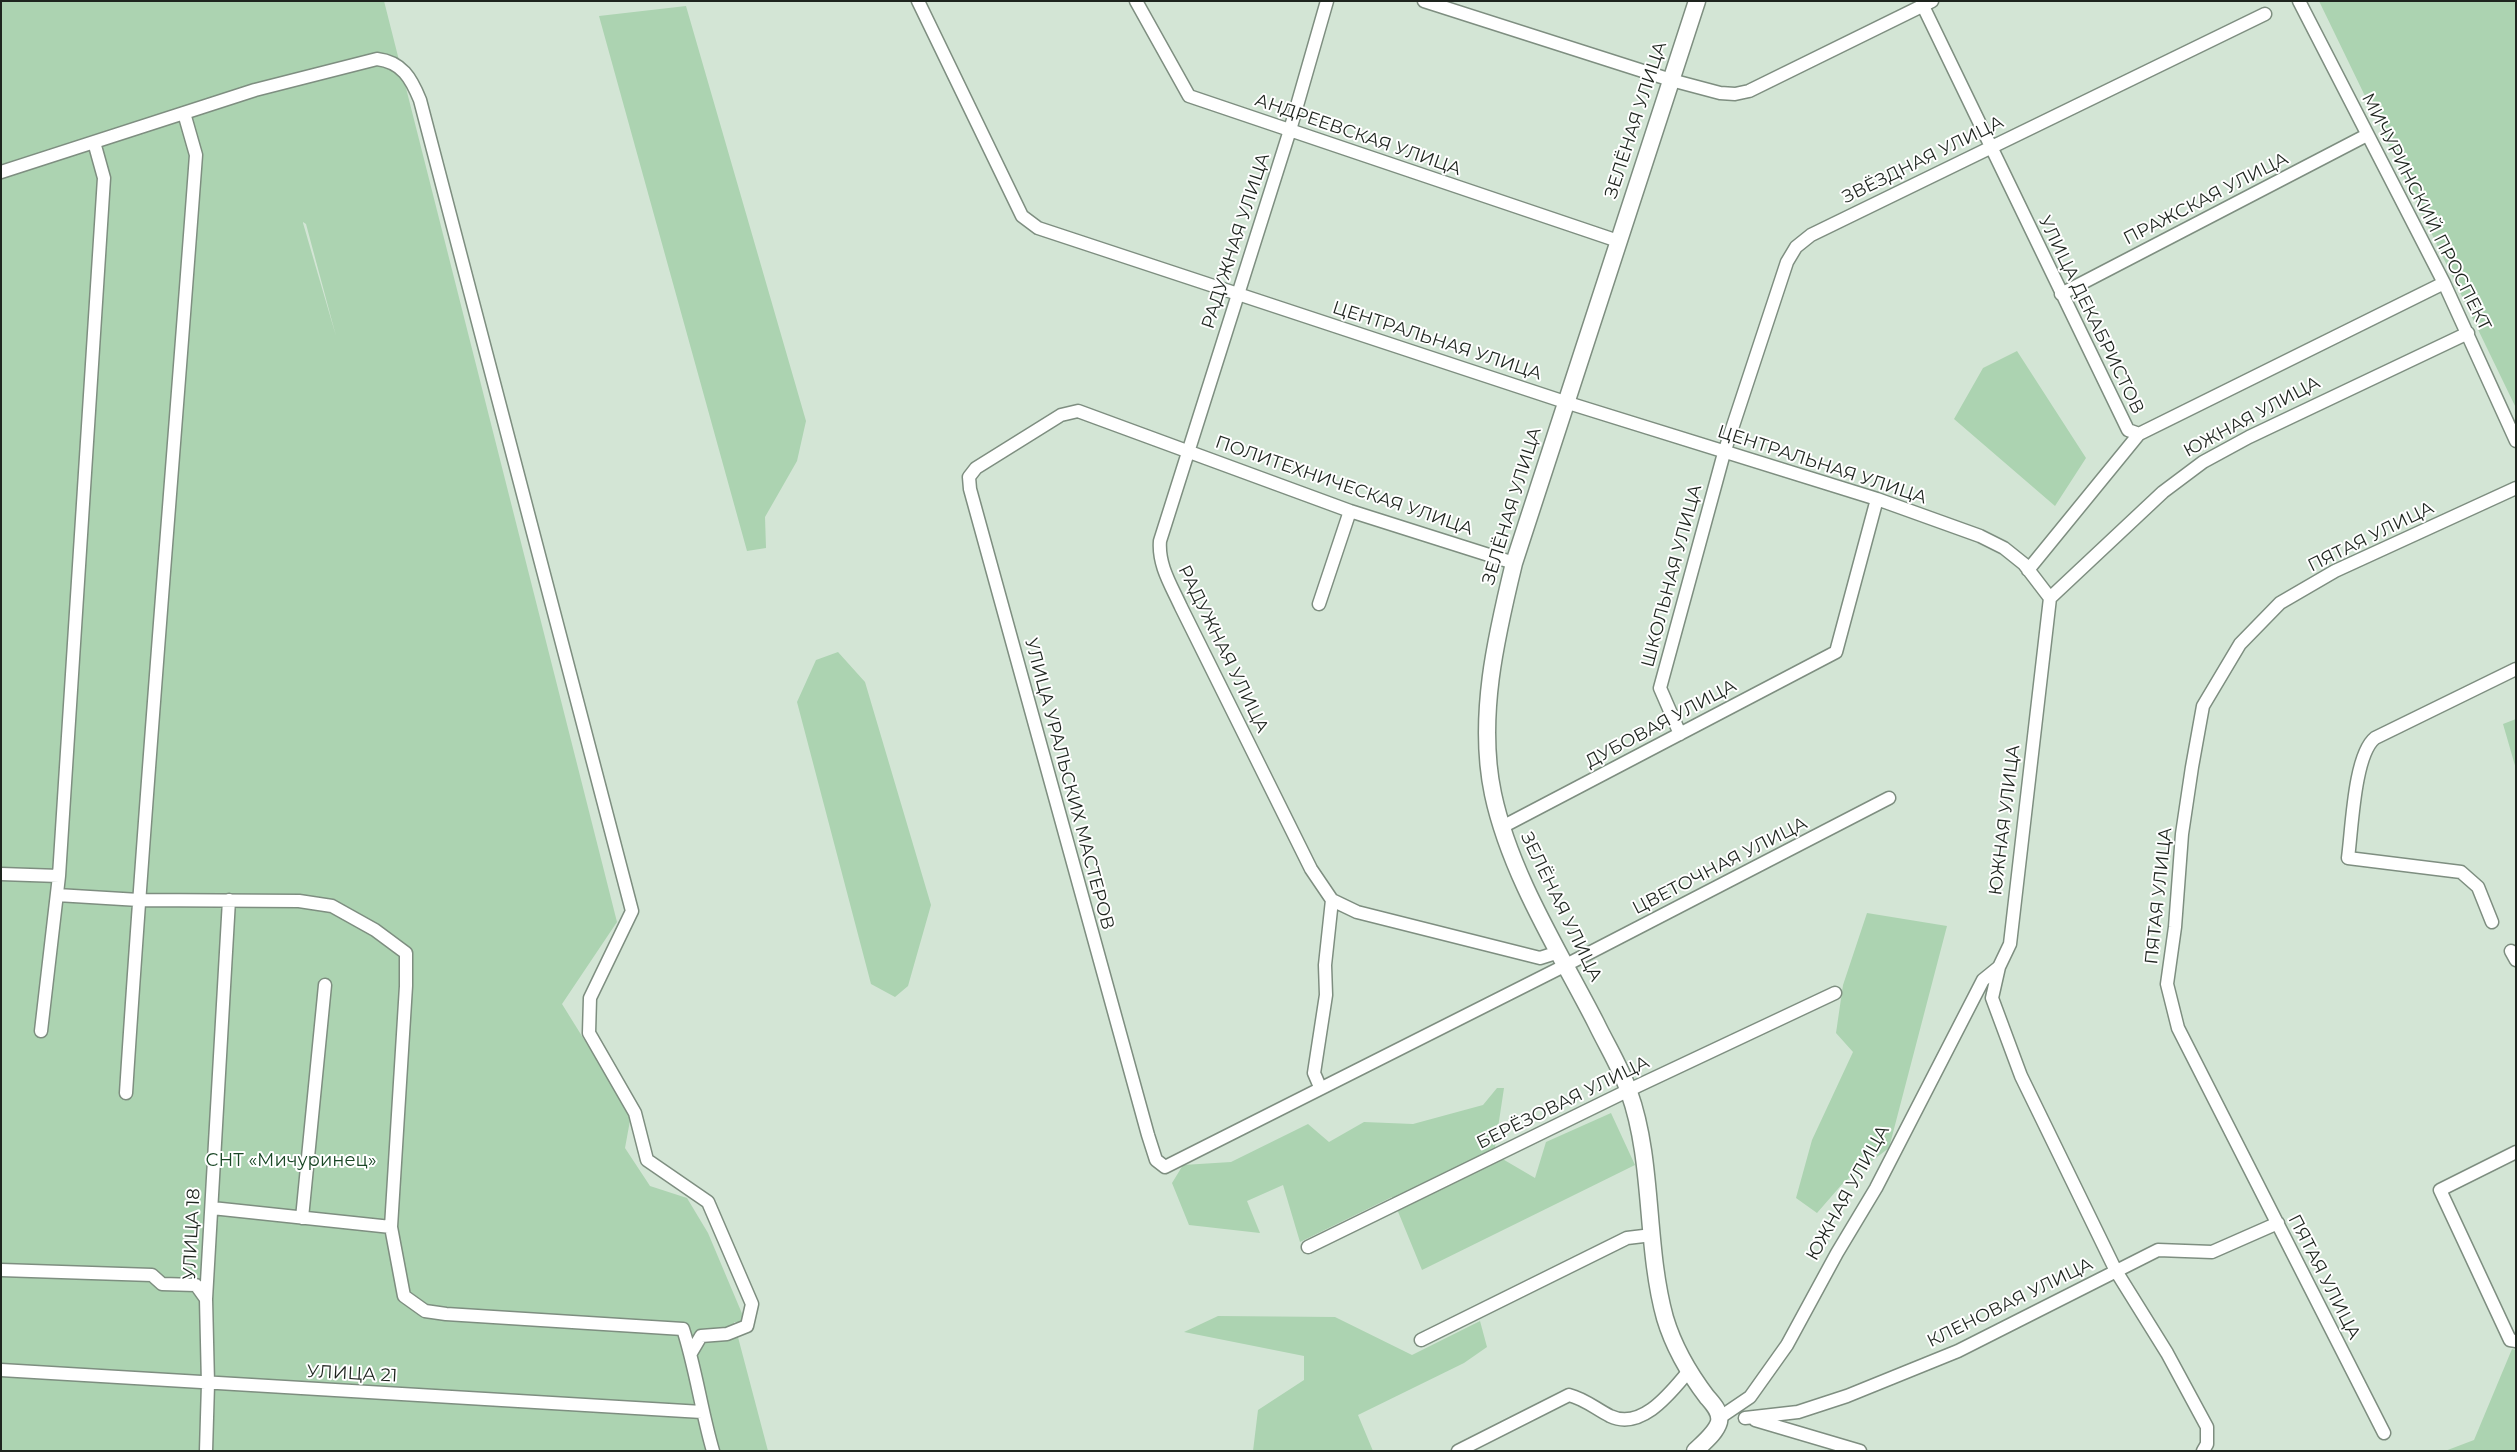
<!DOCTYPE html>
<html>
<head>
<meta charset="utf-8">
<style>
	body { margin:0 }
	#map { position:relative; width:2517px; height:1452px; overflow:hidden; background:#d3e5d5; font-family:Montserrat,sans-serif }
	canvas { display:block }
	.frame { position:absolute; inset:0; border:2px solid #1e241e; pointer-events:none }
</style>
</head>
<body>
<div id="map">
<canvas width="2517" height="1452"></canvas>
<div class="frame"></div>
</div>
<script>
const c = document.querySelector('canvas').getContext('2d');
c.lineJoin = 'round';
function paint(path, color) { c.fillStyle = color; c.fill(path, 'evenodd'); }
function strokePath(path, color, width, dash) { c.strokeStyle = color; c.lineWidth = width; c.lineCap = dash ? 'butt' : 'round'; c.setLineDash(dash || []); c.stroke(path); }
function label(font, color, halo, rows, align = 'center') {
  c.font = font + ' Montserrat,sans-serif'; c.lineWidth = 4; c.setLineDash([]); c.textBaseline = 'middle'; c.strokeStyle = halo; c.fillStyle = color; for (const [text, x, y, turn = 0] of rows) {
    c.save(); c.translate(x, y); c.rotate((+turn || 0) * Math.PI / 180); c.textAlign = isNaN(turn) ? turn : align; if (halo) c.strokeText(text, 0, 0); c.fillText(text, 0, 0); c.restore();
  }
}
paint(new Path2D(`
	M1,1h383l233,921 -55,82 69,111 -6,33 25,38 37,12 21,35 38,90 -12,-1 34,129h-767zM303,222l3,2 30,112 -33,-113z
	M2319,1h197v407z
	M686,6l120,415 -9,40 -32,56 1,31 -19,3 -148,-535z
	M2017,351l69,107 -31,48 -101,-87 29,-51z
	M838,652l27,30 66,223 -23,81 -13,11 -24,-13 -74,-282 19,-42z
	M2516,719v50l-13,-45z
	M1867,913l80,13 -58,222 -45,34 -27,31 -21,-15 16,-58 41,-88 -17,-19 7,-48z
	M1497,1088h7l-10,66 41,24 11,-36 65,-29 24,52 -213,105 -30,-73 -92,45 -17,-57 -36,16 13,32 -71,-8 -17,-42 11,-18 48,-3 77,-38 21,18 35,-20 49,2 70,-19z
	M1218,1316l117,1 77,38 68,-34 7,26 -23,16 -106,52 15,36h-120l5,-41 46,-30v-24l-120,-24z
	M2512,1349l4,1v101h-71l29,-11z`), '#acd3b1');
const minor = new Path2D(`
	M918,1l104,215 16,12 527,174 312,97 103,37 24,12 20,16 26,34
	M1136,1l53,95 429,145
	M1327,1l-37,129 -130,411c-2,24 11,44 21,66l130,262 21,31 25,12 183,46 19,-6
	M1424,1l247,79 49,13 15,1 14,-3 183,-90
	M2299,1l145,282 72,158
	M1923,6l205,424 11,4 305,-151
	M1,172l254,-82 122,-31c25,3 34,19 43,41l212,811 -42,87 -1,35 46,80 12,47 61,42 44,102 -5,22 -20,8 -26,2 -10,17
	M2061,294l306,-159
	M1514,563l-164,-52 -272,-100 -17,4 -85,53 -7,9 1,12 178,646 8,25 9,7 401,-202 323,-167
	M2028,570l111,-136
	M1319,604l31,-93
	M1680,734l-20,-46 64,-235 63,-191 9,-15 15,-12 454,-221
	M1502,827l334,-175 41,-153
	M1,874l58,2
	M57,895l82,5 160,1 33,5 43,24 31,23v33l-15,241 13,69 21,15 21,3 237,15c13,40 18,81 30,122
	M2492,922l-14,-35 -17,-15 -113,-14c4,-29 6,-103 27,-120l141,-69
	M2511,951l5,9
	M1999,967l-7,31 29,78 95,195 51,82 40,74v17l-4,7
	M41,1031l18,-155 45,-698 -10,-36
	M1320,1087l-6,-14 12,-78 -1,-30 7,-65
	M126,1093c20,-313 47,-625 70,-938l-12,-42
	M2516,1152l-76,38 70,150 6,1
	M212,1208l179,19
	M302,1218l23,-233
	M1308,1247l321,-157 206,-97
	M1,1270l151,5 10,9 34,1 10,14
	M1421,1340l206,-102 25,-3
	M1,1370l701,42
	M1719,1418l31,-21 37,-52 50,-92 39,-65 107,-208 16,-13 11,-23 40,-346 113,-106 40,-30 46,-25 219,-104
	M1745,1418l53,-6 49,-16 111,-45 200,-101 54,2 66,-29
	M1755,1420l105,31
	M2384,1433l-206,-405 -11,-44 8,-57 7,-93 10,-67 11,-61 37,-62 40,-41 55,-32 181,-83
	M206,1451l2,-67 -2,-85 23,-399
	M1458,1451l111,-56c16,4 27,14 41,21 32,15 61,-24 78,-44`);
const tertiary = new Path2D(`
	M1695,1451c8,-8 21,-18 24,-29 2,-10 -6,-18 -12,-25 -19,-25 -33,-49 -42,-79 -20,-72 -11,-157 -36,-226 -8,-24 -22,-46 -33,-69 -37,-72 -86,-149 -103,-229 -16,-76 3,-157 21,-231l183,-562`);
strokePath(minor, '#7e8e80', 15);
strokePath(tertiary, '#7e8e80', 19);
strokePath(minor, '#fff', 12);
strokePath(tertiary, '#fff', 16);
label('18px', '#1e241e', '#fff', [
	["ЗЕЛЁНАЯ УЛИЦА",1636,120,-72],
	["АНДРЕЕВСКАЯ УЛИЦА",1358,135,19],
	["ЗВЁЗДНАЯ УЛИЦА",1923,160,-26],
	["ПРАЖСКАЯ УЛИЦА",2206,199,-27],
	["МИЧУРИНСКИЙ ПРОСПЕКТ",2426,212,63],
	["РАДУЖНАЯ УЛИЦА",1236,241,-72],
	["УЛИЦА ДЕКАБРИСТОВ",2091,315,64],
	["ЦЕНТРАЛЬНАЯ УЛИЦА",1437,341,18],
	["ЮЖНАЯ УЛИЦА",2252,417,-28],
	["ЦЕНТРАЛЬНАЯ УЛИЦА",1822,465,18],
	["ПОЛИТЕХНИЧЕСКАЯ УЛИЦА",1344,486,19],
	["ЗЕЛЁНАЯ УЛИЦА",1512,506,-73],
	["ПЯТАЯ УЛИЦА",2371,537,-26],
	["ШКОЛЬНАЯ УЛИЦА",1672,576,-75],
	["РАДУЖНАЯ УЛИЦА",1223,649,64],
	["ДУБОВАЯ УЛИЦА",1661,724,-28],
	["УЛИЦА УРАЛЬСКИХ МАСТЕРОВ",1069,784,75],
	["ЮЖНАЯ УЛИЦА",2005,820,-83],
	["ЦВЕТОЧНАЯ УЛИЦА",1720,866,-27],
	["ПЯТАЯ УЛИЦА",2159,896,-84],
	["ЗЕЛЁНАЯ УЛИЦА",1561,907,64],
	["БЕРЁЗОВАЯ УЛИЦА",1563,1103,-26],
	["ЮЖНАЯ УЛИЦА",1848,1193,-61],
	["УЛИЦА 18",192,1234,-87],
	["ПЯТАЯ УЛИЦА",2324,1277,63],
	["КЛЕНОВАЯ УЛИЦА",2010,1303,-26],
	["УЛИЦА 21",352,1374,3]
]);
label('18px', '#194725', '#fff', [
	["СНТ «Мичуринец»",291,1161]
]);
</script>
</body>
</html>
